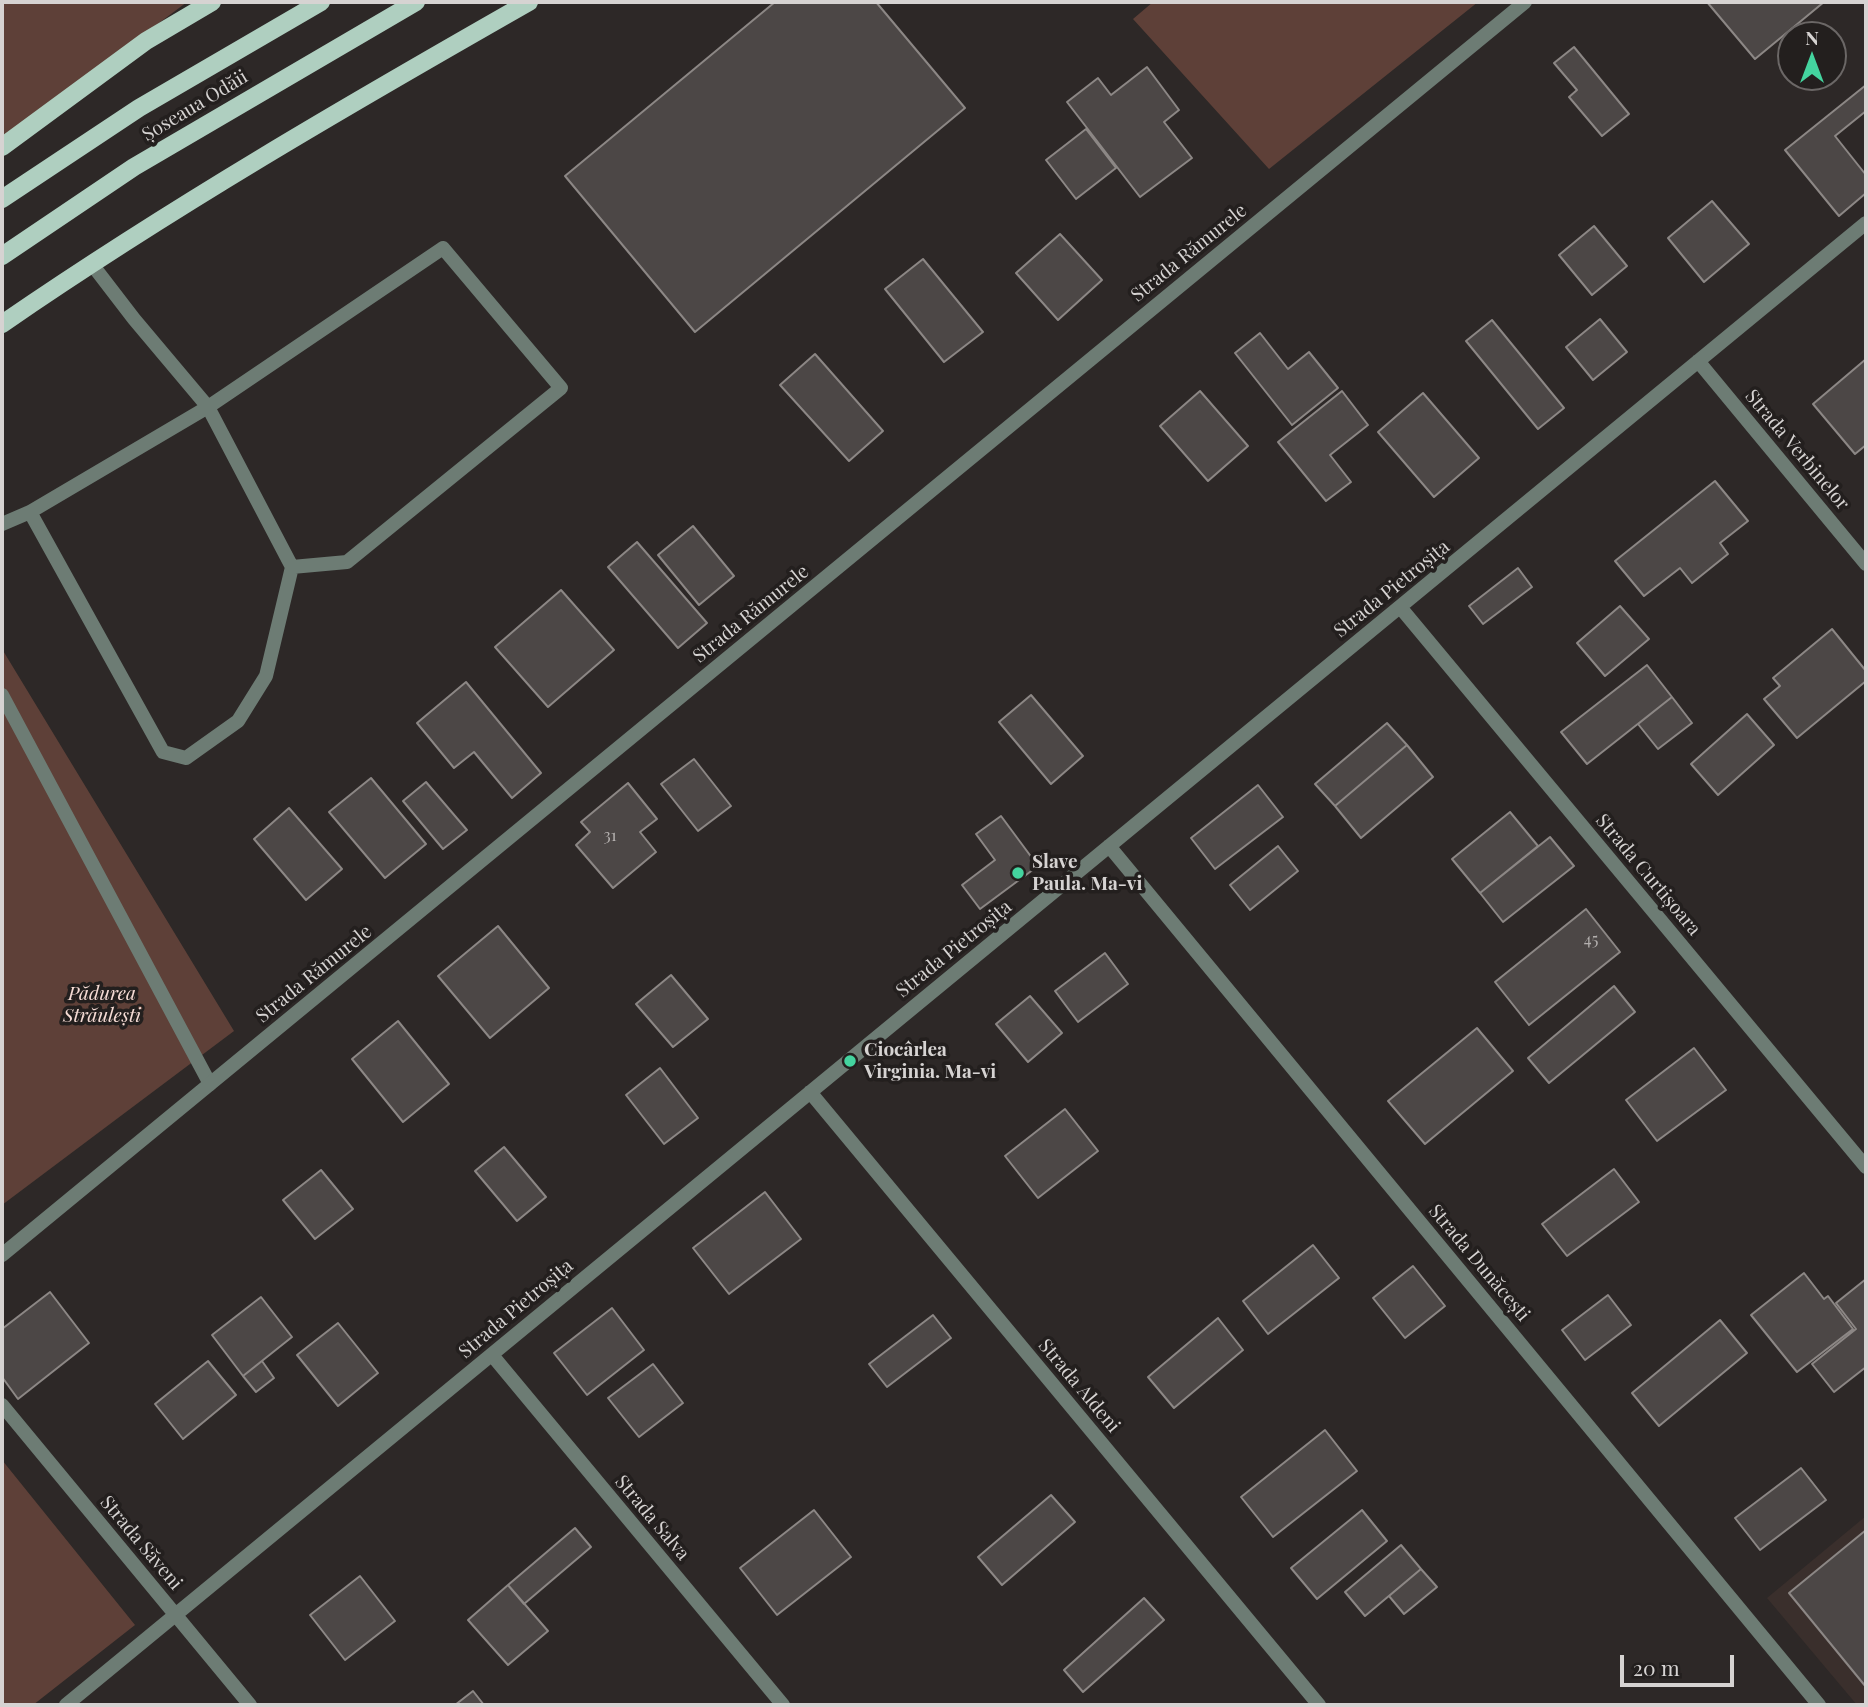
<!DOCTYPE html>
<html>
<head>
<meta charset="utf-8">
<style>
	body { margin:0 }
	#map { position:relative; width:1868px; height:1707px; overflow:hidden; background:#2d2827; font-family:"Playfair Display",serif }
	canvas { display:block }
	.frame { position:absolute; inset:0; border:4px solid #d6d3d2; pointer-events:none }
	.north { position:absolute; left:1777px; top:21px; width:70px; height:70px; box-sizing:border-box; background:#231f1e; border:2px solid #6b6766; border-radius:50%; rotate:0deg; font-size:19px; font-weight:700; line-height:28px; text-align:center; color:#d6d3d2 }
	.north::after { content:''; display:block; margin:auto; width:24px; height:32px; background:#44d49f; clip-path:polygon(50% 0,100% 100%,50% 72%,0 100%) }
	.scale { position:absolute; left:1620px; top:1655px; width:114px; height:32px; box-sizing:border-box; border:4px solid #d6d3d2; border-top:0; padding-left:9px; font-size:21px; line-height:24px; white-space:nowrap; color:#d6d3d2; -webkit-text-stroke:5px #231f1e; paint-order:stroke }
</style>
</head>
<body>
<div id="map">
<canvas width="1868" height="1707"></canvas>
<div class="frame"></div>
<div class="north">N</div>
<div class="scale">20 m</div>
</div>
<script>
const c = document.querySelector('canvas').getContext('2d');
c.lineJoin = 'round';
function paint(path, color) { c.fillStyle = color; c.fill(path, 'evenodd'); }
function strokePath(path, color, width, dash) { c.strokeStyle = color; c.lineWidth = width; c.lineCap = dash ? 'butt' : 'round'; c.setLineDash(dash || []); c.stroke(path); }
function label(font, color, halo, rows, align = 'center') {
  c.font = font + ' "Playfair Display",serif'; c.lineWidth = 7; c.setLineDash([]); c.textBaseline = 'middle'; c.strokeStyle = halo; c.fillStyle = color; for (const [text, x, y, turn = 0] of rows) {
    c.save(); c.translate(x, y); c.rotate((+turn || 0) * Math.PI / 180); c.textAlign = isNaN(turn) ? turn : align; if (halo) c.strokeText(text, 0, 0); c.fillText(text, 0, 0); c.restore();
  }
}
paint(new Path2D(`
	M1866,1516v189h-9l-90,-107z`), '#3a2f2c');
paint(new Path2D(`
	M2,2h185l-185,139z
	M1153,2h325l-209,167 -136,-150z
	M2,649l232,382 -232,174z
	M2,1460l133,165 -102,80h-31z`), '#5e4038');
const building = new Path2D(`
	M775,2h101l89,106 -270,224 -130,-156z
	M1707,2h117l-69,57z
	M1574,47l55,67 -27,22 -33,-39 8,-7 -23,-27z
	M1147,67l32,43 -15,12 28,36 -52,39 -73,-95 31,-24 13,17z
	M1866,85v26l-31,25 31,39v18l-27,23 -54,-66z
	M1086,129l30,39 -40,31 -30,-39z
	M1712,201l37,43 -45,38 -36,-44z
	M1594,226l33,40 -35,29 -33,-40z
	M1060,234l42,46 -44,40 -42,-47z
	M923,259l60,73 -39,30 -59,-73z
	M1600,319l27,33 -34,28 -27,-33z
	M1492,320l72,88 -26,21 -72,-88z
	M1260,333l28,36 21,-17 29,36 -46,37 -57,-72z
	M815,354l68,77 -34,30 -69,-76z
	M1866,359v86l-11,9 -42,-50z
	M1200,391l48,55 -40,35 -48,-55z
	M1342,391l26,34 -38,30 21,27 -25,19 -48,-59z
	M1423,393l56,65 -45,39 -56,-65z
	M1715,481l33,40 -28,22 8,11 -36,29 -12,-15 -36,28 -29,-35z
	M693,526l41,50 -35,29 -41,-50z
	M637,542l70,81 -29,25 -70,-81z
	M1518,568l14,19 -49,37 -14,-18z
	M561,590l53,60 -66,57 -53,-60z
	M1620,606l29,33 -44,37 -28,-33z
	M1832,629l34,42v10l-69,57 -33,-39 16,-13 -7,-8z
	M1647,665l25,32 -85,67 -26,-32z
	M466,682l75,91 -29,25 -38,-46 -20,16 -37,-45z
	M1031,695l52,61 -32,28 -52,-62z
	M1672,697l20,26 -34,26 -20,-25z
	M1747,714l27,31 -56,50 -27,-31z
	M1387,723l20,22 -72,61 -20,-22z
	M1407,745l26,32 -72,61 -26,-32z
	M694,759l37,47 -33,25 -37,-47z
	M371,778l55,66 -41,34 -56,-66z
	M426,782l41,48 -24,19 -40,-48z
	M628,783l29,36 -17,13 16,20 -43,36 -37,-43 14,-13 -9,-10z
	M1258,785l25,32 -68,52 -24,-31z
	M289,808l53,61 -36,31 -52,-61z
	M1510,812l28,34 -58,47 -28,-34z
	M1001,816l37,50 -58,43 -18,-24 33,-25 -19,-26z
	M1550,837l24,29 -71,56 -23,-29z
	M1278,846l20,25 -48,39 -20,-25z
	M1586,909l34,43 -91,73 -34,-43z
	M498,926l51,62 -59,50 -52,-62z
	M1105,953l23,31 -50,38 -23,-31z
	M671,975l37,44 -35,28 -37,-43z
	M1614,986l21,26 -86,71 -21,-25z
	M1030,996l32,37 -34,29 -32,-38z
	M398,1021l51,63 -46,38 -51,-63z
	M1477,1028l36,43 -88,73 -37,-43z
	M1694,1048l32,42 -69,51 -31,-41z
	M660,1068l38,50 -34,26 -38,-49z
	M1065,1109l33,42 -60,47 -33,-42z
	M504,1147l42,50 -29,24 -42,-50z
	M1614,1169l25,33 -72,54 -25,-32z
	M321,1170l32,39 -38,30 -32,-39z
	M765,1192l36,47 -72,55 -36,-46z
	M1313,1245l26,33 -71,56 -25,-33z
	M1413,1266l32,40 -40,32 -32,-40z
	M1804,1273l20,26 4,-3 25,33 -56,43 -46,-57z
	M1866,1279v88l-32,25 -22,-28 44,-35 -20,-26z
	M50,1292l39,51 -71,56 -16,-22v-48z
	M1608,1295l23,30 -46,35 -23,-30z
	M261,1297l31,40 -49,39 -31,-41z
	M612,1308l32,42 -57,45 -33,-42z
	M933,1315l18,23 -64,49 -18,-23z
	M1218,1318l25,32 -69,58 -26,-31z
	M1720,1320l27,33 -88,73 -27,-33z
	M338,1323l40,50 -40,33 -41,-51z
	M208,1361l28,34 -53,44 -28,-35z
	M262,1361l12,17 -18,14 -13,-16z
	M653,1364l30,39 -44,34 -31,-39z
	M1325,1430l32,41 -84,66 -32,-40z
	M1801,1468l25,32 -66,50 -25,-32z
	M1051,1495l24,27 -73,63 -24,-28z
	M814,1510l37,47 -74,58 -37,-47z
	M1362,1510l25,31 -70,58 -26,-31z
	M575,1528l16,19 -67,57 -16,-19z
	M1866,1530v157l-77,-94z
	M1401,1545l20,24 -56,47 -20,-24z
	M1421,1569l16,18 -33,27 -15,-18z
	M360,1576l35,45 -50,39 -35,-45z
	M508,1585l40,46 -40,34 -40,-45z
	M1144,1598l20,22 -81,72 -19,-22z
	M473,1691l11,14h-29z`);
paint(building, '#4c4746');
strokePath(building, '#8c8785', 2);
strokePath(new Path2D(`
	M30,512l133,240 23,6 52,-37 28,-45 26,-109 -84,-160 -74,-88 -43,-56
	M2,524l28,-12 178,-105 235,-159 118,140 -214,174 -55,5
	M2,695l208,389`), '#6d7c74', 14);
strokePath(new Path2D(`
	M1698,361l168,203
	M1400,607l466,560
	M1109,846l710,859
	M810,1092l509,613
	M2,1255l1523,-1253
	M492,1355l291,350
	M2,1405l248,300
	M66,1705l1800,-1482`), '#6d7c74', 14);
strokePath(new Path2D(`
	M2,147l144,-106 66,-39
	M2,199l137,-91 182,-106
	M2,256l132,-89 282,-165
	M2,324c170,-117 348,-220 527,-322`), '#afcfc0', 18);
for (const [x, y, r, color] of [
	[1018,873,7,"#44d49f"],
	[850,1061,7,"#44d49f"]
]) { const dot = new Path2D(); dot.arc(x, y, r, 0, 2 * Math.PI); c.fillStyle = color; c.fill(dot); strokePath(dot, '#231f1e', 2.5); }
label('16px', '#b4b0af', null, [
	["31",610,836],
	["45",1591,940]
]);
label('19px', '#d6d3d2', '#231f1e', [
	["Șoseaua Odăii",195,106,-31],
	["Strada Rămurele",1189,253,-39],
	["Strada Verbinelor",1797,450,50],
	["Strada Pietroșița",1392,589,-39],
	["Strada Rămurele",751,614,-39],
	["Strada Curtișoara",1648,875,50],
	["Strada Pietroșița",954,949,-39],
	["Strada Rămurele",314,974,-39],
	["Strada Dunăcești",1479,1263,50],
	["Strada Pietroșița",516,1309,-40],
	["Strada Aldeni",1079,1386,50],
	["Strada Salva",652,1518,50],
	["Strada Săveni",141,1543,50]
]);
label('bold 19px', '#d6d3d2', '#231f1e', [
	["Slave",1032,862],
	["Paula. Ma-vi",1032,884],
	["Ciocârlea",864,1050],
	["Virginia. Ma-vi",864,1072]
], 'left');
label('italic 19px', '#f6dcd5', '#231f1e', [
	["Pădurea",102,994],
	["Străulești",102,1016]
]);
</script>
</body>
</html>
